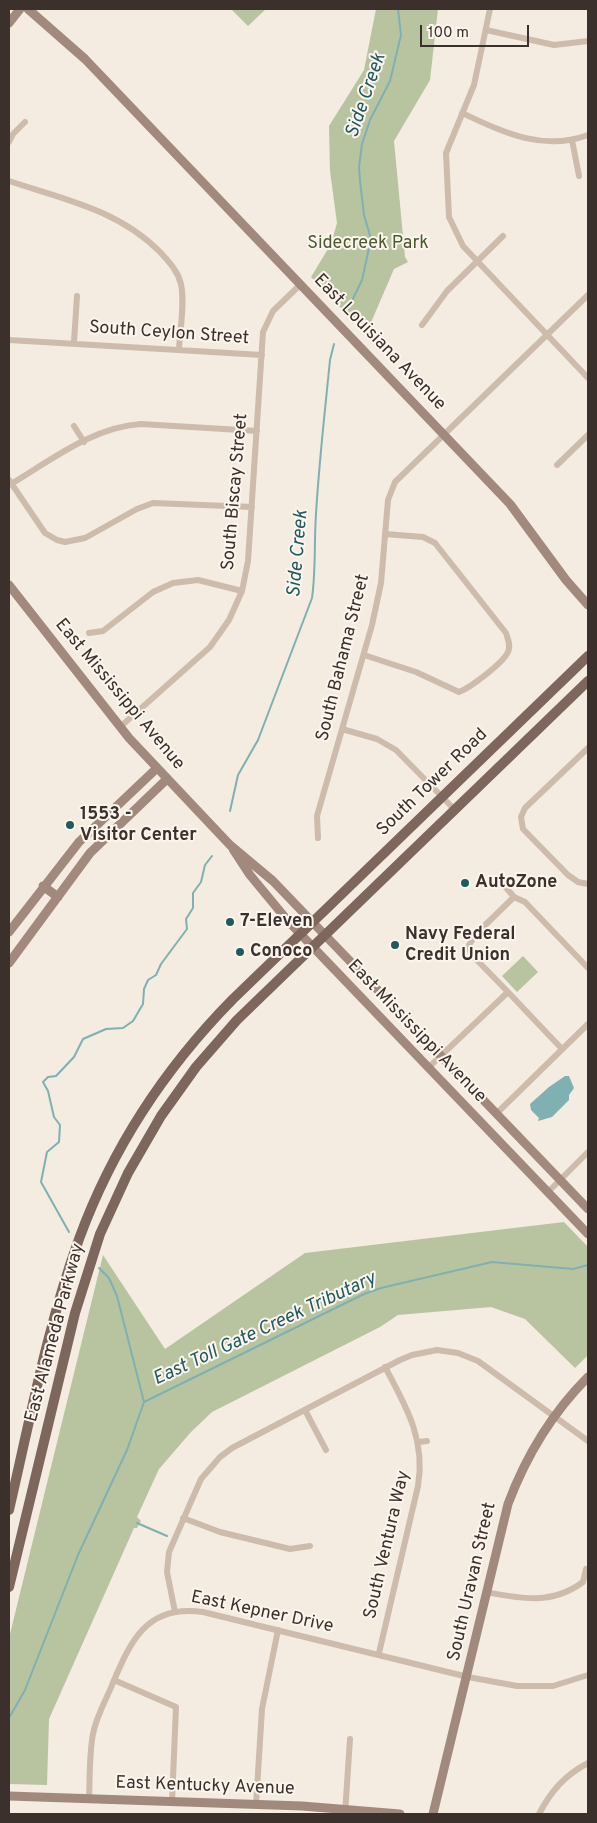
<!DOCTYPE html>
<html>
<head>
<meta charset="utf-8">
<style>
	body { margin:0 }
	#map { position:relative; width:597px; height:1823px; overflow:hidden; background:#f4ebe1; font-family:Overpass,sans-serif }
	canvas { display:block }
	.frame { position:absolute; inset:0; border:10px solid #3b302b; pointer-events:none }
	.scale { position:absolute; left:420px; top:25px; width:109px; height:22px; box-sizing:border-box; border:2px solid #3b302b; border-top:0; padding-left:6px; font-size:15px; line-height:18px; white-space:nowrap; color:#3b302b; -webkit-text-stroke:4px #fbf5ee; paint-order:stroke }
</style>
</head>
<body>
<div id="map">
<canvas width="597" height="1823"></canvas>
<div class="frame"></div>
<div class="scale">100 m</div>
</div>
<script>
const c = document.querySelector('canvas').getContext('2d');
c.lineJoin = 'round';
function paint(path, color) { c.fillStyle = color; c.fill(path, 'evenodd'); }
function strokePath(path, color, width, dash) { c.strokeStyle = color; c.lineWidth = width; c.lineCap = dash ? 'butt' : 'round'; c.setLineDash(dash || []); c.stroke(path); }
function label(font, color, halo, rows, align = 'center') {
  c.font = font + ' Overpass,sans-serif'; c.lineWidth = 4; c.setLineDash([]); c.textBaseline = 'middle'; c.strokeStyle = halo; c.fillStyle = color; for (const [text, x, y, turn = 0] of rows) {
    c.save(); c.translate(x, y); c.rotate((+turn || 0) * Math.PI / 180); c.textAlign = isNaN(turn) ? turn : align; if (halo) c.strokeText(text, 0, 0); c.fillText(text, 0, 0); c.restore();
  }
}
paint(new Path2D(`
	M231,9h35l-18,17z
	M376,9h62l-8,71 -36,61 11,116 3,5 -14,7 -28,65 -55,-57 20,-33 6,-21 -7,-52 -1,-45 35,-56z
	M523,956l15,16 -21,20 -15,-16z
	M564,1222l24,25v108l-13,13 -50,-49 -34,-12 -93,8 -18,12 -168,85 -21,20 -32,37 -22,48 4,4 -4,7h-3l-85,191 -2,66 -38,-1v-146l94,-383 62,94 140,-96z`), '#b8c4a0');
paint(new Path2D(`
	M565,1076h4l5,12 -5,7v5l-17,17 -14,4 1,-3 -8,-8 -1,-6 19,-17z`), '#7fb0b2');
strokePath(new Path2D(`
	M348,309l14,-29 9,-41 -7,-24 -4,-34 -1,-14 3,-23 8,-24 20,-39 11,-46 -3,-26
	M230,811l8,-36 20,-35 54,-142c4,-28 2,-56 4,-84 3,-52 9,-103 14,-154l4,-16
	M69,1232l-28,-50 6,-30 12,-10 1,-17 -6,-8 -6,-26 -5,-9 5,-5 8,-1 18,-19 9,-18 23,-10 17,-1 10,-7 10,-17 1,-15 4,-9 8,-5 5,-11 26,-35 -1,-10 7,-11v-15l8,-11 4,-17 7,-9
	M99,1268l10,10 8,18 27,106
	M137,1523l30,13
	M9,1718l16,-28 53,-135 49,-105 17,-48 220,-108 17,-6 111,-26 81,7 15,-4`), '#7fb0b2', 2);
strokePath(new Path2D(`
	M490,9l-16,76 -28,68 3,64 14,29 125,132
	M486,30l68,15 34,-4
	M462,113c41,19 80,39 126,22
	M572,140l7,36
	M9,142l4,-8 12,-12
	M9,181c54,18 110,29 151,71 9,10 18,19 21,32 4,20 -1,45 -2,65
	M422,325l25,-34 56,-55
	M9,340l253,15
	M74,342l3,-46
	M74,426l10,16
	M557,465l31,-30
	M9,480l36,53 12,7 8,2 20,-4 52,-29 16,-6 99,4
	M11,484c40,-24 82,-57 130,-60l116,7
	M89,633l14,-2 50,-39 20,-9 25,-3 44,11
	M364,655l52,17 43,20c11,-4 44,-29 49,-40 3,-6 0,-13 -2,-19l-71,-90 -12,-6 -38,-3
	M120,727l90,-80 19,-27 13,-29 6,-30 15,-229 10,-21 28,-27
	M342,729l35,10 19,11 59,60
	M588,748l-63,60 -4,9 2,12 45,46 10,7 10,2
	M318,838l-1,-22 55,-191 9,-42 7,-83 7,-18 193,-187
	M514,897l11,5 63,66
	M508,992l54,57
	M428,1068l80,-76 -37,-38 -2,-9 7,-11 38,-37 -11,-13
	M496,1114l92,-90
	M548,1192l40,-40
	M305,1410l21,40
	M419,1442l8,-1
	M183,1518l37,14 70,17 20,-3
	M486,1592c36,7 66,13 97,-10l3,-13
	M175,1612l-8,-40 2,-20 32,-73 19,-22 12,-9 168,-88 12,-5 25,-5 21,3 20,8 110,80
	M379,1653l39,-167c8,-46 -12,-80 -33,-119
	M114,1680l62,27 -4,95
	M89,1799c1,-21 0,-44 4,-65 3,-17 13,-34 19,-49 19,-45 35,-81 91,-73l265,65 49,9h36l35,-11
	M256,1805l6,-96 16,-79
	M345,1814l5,-75
	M539,1814c12,-23 26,-39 49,-51`), '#cdbbac', 6);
strokePath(new Path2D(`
	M28,9l57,50 425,445 56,76 22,25
	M9,23l11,-14
	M9,585l120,153 101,107 43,36 315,328
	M233,849l17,26 38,46 300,313
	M43,886l15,11
	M9,932l70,-90 78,-74
	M9,963l81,-110 77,-74
	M9,1796l293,10 98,8
	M433,1814l75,-310c18,-48 44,-91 80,-127`), '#a18a7d', 9);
strokePath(new Path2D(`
	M9,1510c21,-90 38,-183 70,-271 33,-90 87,-172 154,-240l355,-343
	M9,1587l66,-274 25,-79 28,-61 33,-57 35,-49 41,-47 351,-339`), '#7d675c', 10);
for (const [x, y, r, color] of [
	[70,825,5,"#1f5a5e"],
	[465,883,5,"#1f5a5e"],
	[230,922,5,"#1f5a5e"],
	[395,945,5,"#1f5a5e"],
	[240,952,5,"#1f5a5e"]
]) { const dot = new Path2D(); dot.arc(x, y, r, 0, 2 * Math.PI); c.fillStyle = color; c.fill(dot); strokePath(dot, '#fbf5ee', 2); }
label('18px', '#4a5a2e', '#fbf5ee', [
	["Sidecreek Park",368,244]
]);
label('18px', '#3b302b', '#fbf5ee', [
	["South Ceylon Street",169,334,4],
	["East Louisiana Avenue",379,343,46],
	["South Biscay Street",236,492,-85],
	["South Bahama Street",344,658,-76],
	["East Mississippi Avenue",119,695,50],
	["South Tower Road",433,783,-44],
	["East Mississippi Avenue",416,1032,46],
	["East Alameda Parkway",56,1333,-75],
	["South Ventura Way",388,1545,-77],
	["South Uravan Street",473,1582,-77],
	["East Kepner Drive",262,1613,12],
	["East Kentucky Avenue",205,1787,2]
]);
label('bold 18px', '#3b302b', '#fbf5ee', [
	["1553 -",80,815],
	["Visitor Center",80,836],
	["AutoZone",475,883],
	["7-Eleven",240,922],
	["Navy Federal",405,935],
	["Credit Union",405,956],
	["Conoco",250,952]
], 'left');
label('italic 19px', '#1f5a5e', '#fbf5ee', [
	["Side Creek",367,96,-71],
	["Side Creek",299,554,-85],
	["East Toll Gate Creek Tributary",265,1330,-25]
]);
</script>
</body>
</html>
